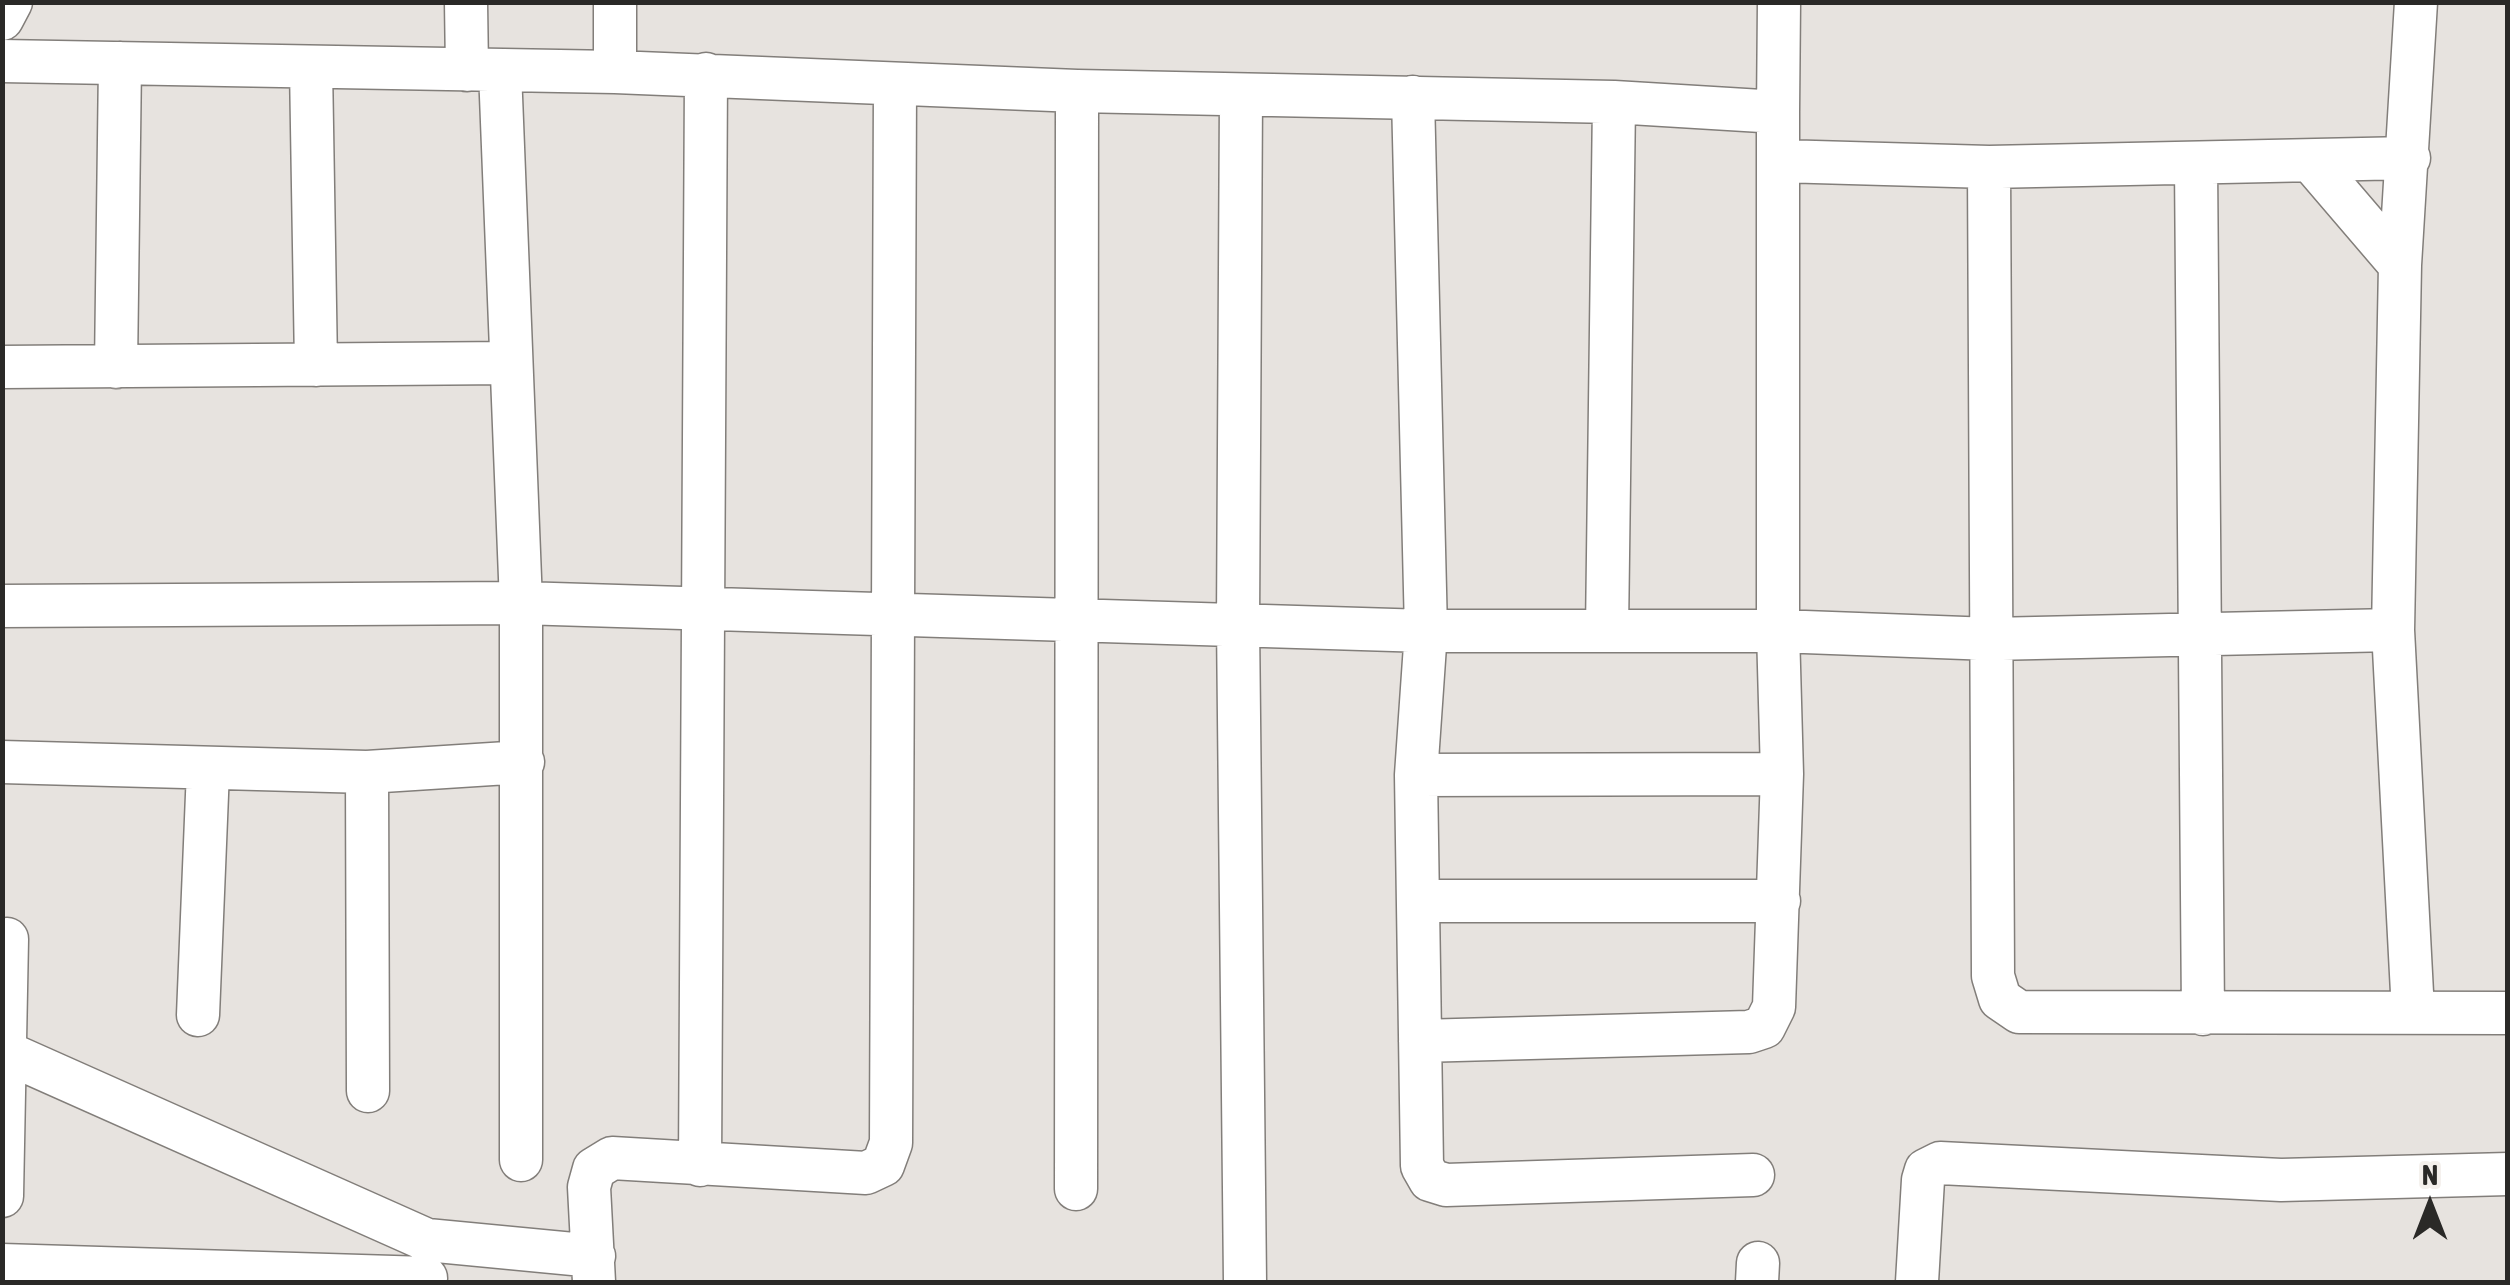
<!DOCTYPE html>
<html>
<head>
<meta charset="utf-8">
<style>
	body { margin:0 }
	#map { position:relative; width:2510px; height:1285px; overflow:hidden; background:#e7e3df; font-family:"Asap Condensed",sans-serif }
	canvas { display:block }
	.frame { position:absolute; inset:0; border:5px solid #2a2927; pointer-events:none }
	.north { position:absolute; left:2380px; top:1155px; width:100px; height:100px; -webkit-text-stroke:8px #f4f0ec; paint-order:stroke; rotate:0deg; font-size:28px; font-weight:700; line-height:40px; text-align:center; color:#2a2927 }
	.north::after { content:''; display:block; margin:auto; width:35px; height:45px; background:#2a2927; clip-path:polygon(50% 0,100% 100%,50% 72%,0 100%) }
</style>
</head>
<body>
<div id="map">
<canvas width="2510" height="1285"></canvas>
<div class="frame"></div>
<div class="north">N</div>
</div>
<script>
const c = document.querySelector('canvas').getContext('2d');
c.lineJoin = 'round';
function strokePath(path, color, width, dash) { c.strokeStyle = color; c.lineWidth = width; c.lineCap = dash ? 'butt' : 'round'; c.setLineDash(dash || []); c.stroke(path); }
const street = new Path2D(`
	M466,2l1,68
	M615,2v70l462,19 537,11 164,10 1,-110
	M2,19l9,-17
	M2,61l613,11
	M311,67l5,298
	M500,71l21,532v557
	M1241,95l-3,528 7,659
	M1413,97l13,534 -10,144 6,391 8,14 16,5 307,-10
	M1780,161l209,6 420,-9
	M2311,161l89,104
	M2196,164l7,850
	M1989,167l4,809 7,23 19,13 489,1
	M2,367l508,-4
	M116,367l4,-304
	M2,606l519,-3 905,28h352l213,8 402,-9
	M1607,631l7,-529
	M2,762l365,10 156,-10
	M367,772l1,319
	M1416,775l366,-1
	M1419,901h360
	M2413,1012l-20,-382 7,-365 16,-263
	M198,1015l10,-245
	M1420,1041l329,-9 15,-5 10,-20 8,-233 -4,-143v-519
	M5,1052l422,188 167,16
	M700,1165l6,-1091
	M1076,1189l1,-1098
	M2,1196l5,-257
	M2,1265l424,13
	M594,1282l-5,-95 5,-18 18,-11 254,15 17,-8 8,-22 4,-1058
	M1757,1282l1,-19
	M1917,1282l6,-102 3,-10 14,-7 341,17 227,-6`);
strokePath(street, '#827e7a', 45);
strokePath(street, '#fff', 42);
</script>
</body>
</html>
